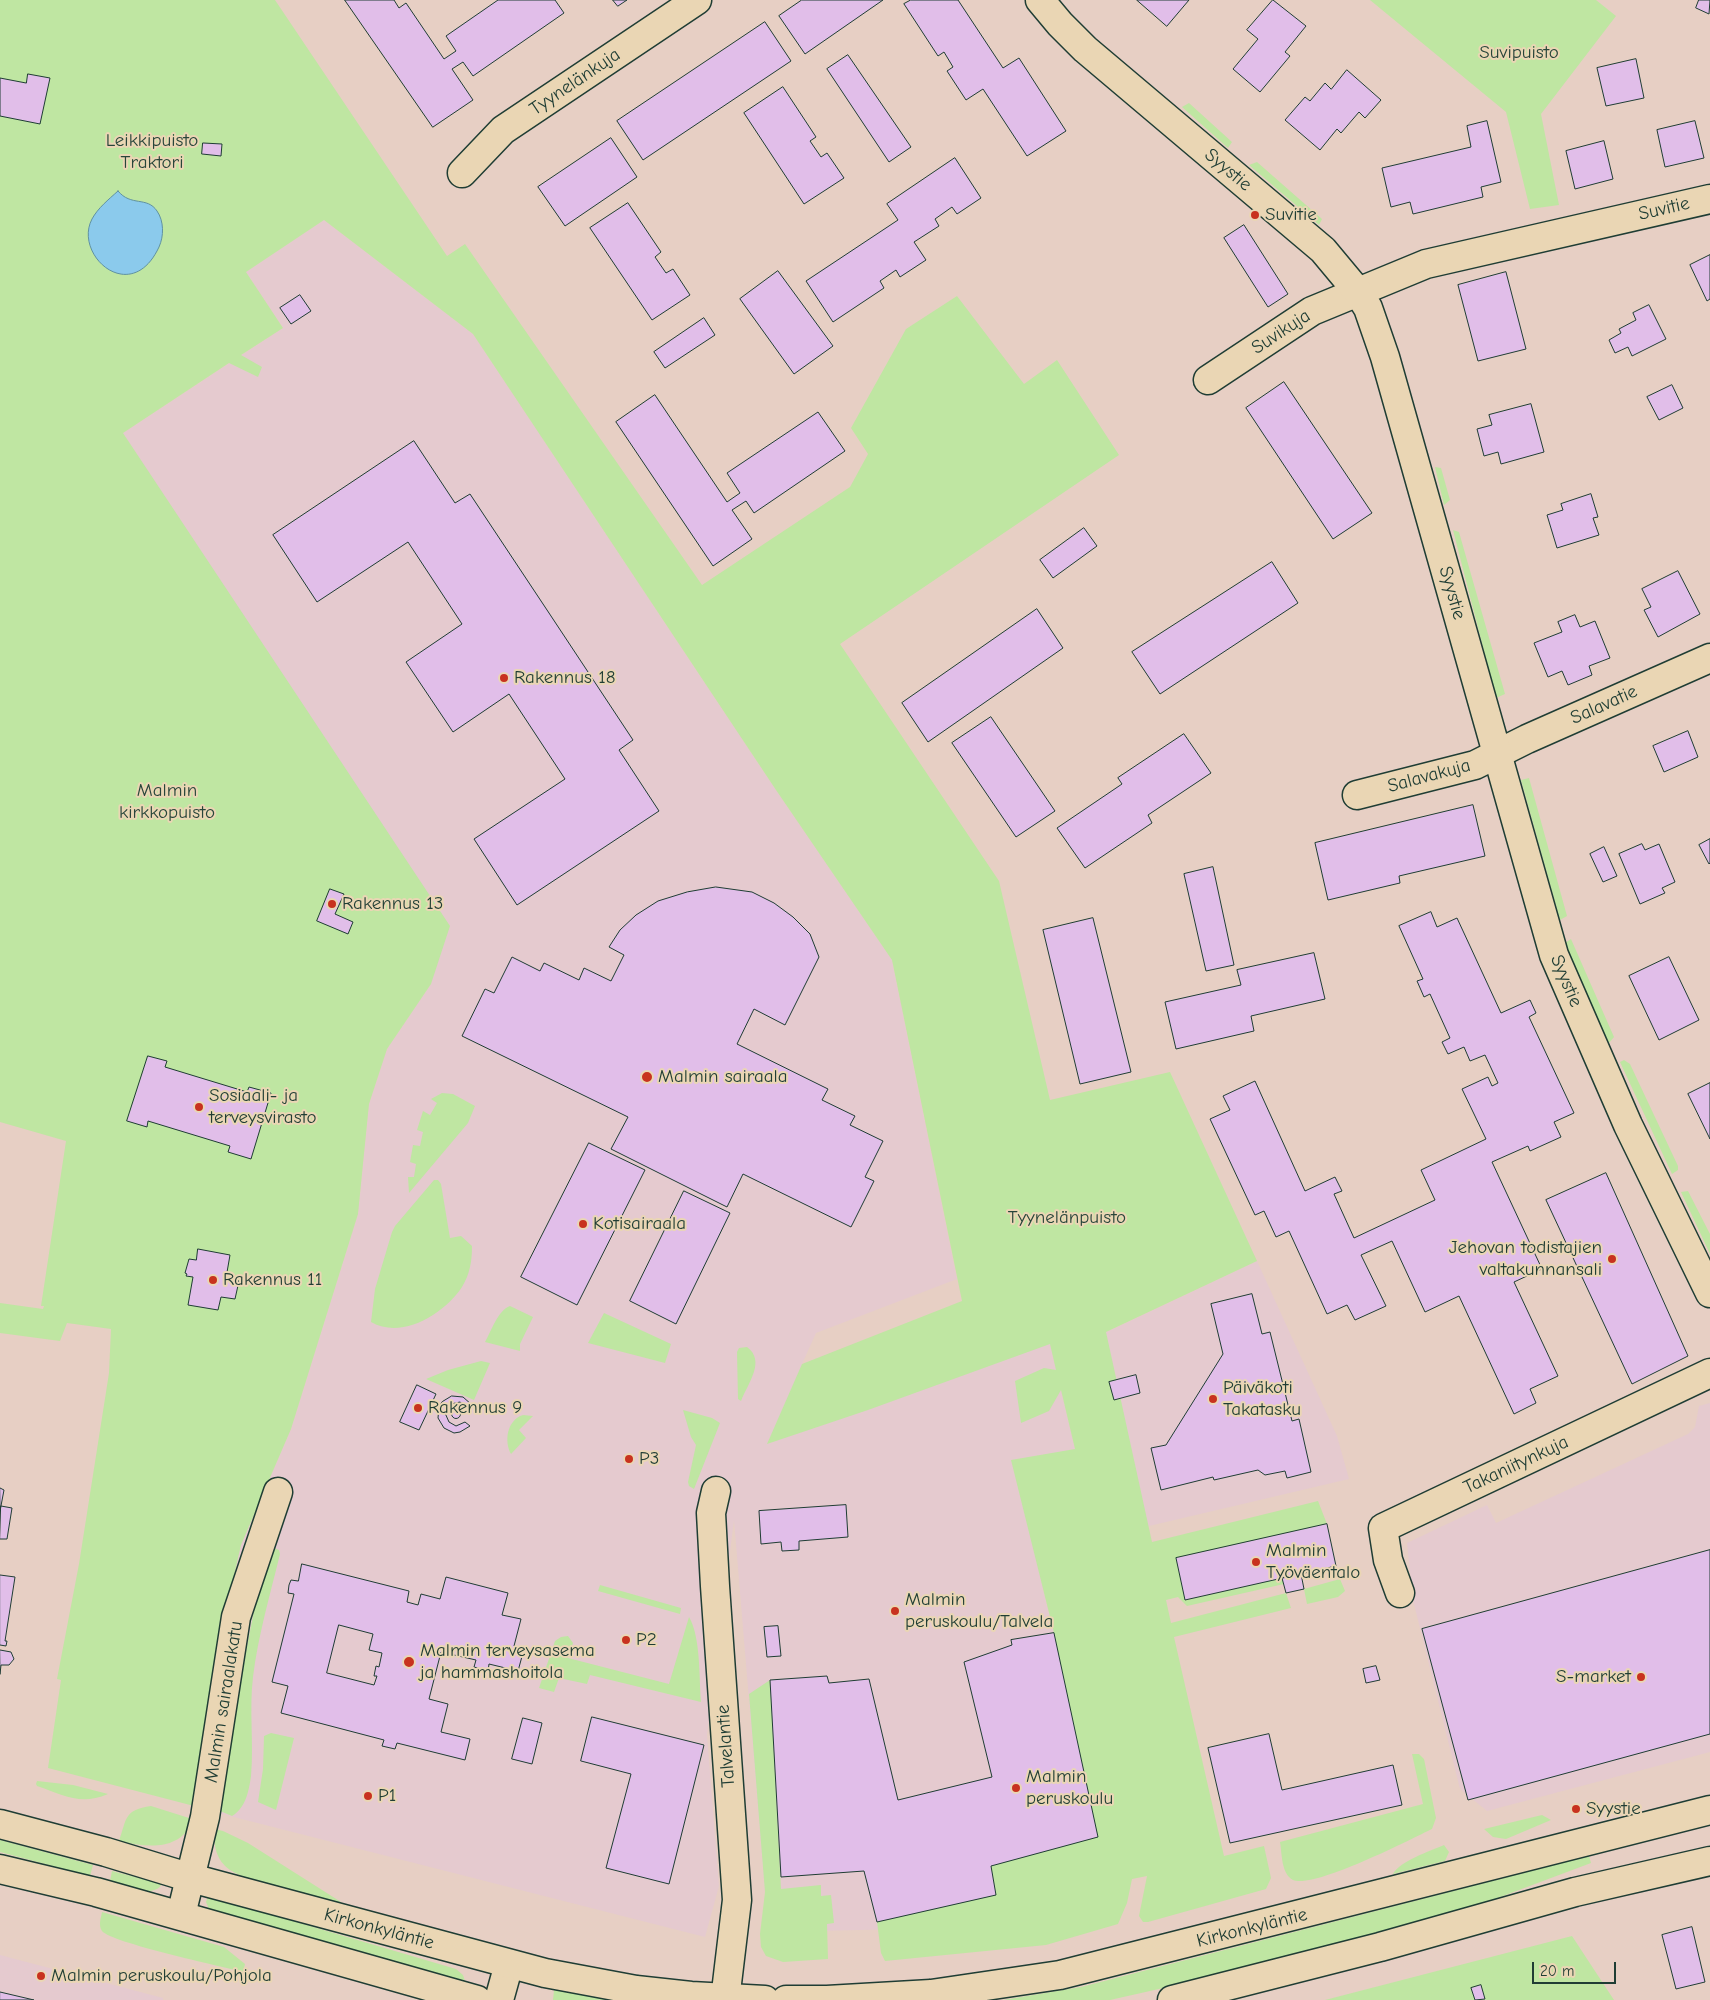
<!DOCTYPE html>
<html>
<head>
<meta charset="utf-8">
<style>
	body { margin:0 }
	#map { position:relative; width:1710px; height:2000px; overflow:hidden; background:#e7cfc4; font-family:"Comic Neue",sans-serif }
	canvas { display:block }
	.scale { position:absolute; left:1532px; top:1962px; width:84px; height:22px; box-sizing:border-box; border:2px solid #1f3d34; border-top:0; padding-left:6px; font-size:15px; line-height:18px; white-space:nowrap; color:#1f3d34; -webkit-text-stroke:4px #ead6b4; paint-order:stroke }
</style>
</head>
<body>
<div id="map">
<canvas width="1710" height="2000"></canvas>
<div class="scale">20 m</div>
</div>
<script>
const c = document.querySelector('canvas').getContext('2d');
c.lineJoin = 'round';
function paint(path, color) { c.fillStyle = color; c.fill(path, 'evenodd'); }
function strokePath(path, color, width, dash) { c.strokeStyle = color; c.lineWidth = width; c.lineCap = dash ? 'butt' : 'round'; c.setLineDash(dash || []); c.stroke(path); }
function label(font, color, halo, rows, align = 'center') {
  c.font = font + ' "Comic Neue",sans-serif'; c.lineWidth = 4; c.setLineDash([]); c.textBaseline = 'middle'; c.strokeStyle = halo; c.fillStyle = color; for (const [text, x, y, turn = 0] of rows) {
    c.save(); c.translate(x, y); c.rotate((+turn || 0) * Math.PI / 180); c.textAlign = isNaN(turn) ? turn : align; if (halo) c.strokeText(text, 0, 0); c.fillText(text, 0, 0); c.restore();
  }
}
paint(new Path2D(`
	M324,220l149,114 303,456 116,170 65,319 -141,54 -14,31 31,-12 217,-9 25,106 -32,140 73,294 -171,45 -171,4 -9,-40 -31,-372 -27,215 12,151 -14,51 -487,-124 6,-193 17,-75 50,-116 67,-215 11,-110 18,-55 44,-65 -308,-551 160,-105 -37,-56z
	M1257,1261l80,175 12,43 -200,47 -13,-7 -40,-182z
	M1710,1403v349l-223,59 -27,-22 -47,-189 -6,-57 80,-38 9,18 192,-89 7,-7 4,-21z
	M0,1955l163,43v2h-163z`), '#e5cacf');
paint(new Path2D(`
	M0,0h275l172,256 18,-12 237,341 148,-98 18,-33 -17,-26 55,-99 51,-33 67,88 33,-24 62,95 -279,189 159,237 51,219 120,-28 87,189 -151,71 46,210 166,-41 9,23 -151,34 10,42 96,-22 2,6 -97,22 -9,-9 -12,3 5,23 115,-30 5,15 -117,29 50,219 40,-10 7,32 -5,11 -118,33h-5l-4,-6 8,-40 -15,3 -5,24 -9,21 -72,21 -161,16 -4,-8 -4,-31 119,-28 -5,-28 63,-233 -43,-173 64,-11 -14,-59 -12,21 -28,12 -6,-42 29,-13 12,2 -6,-26 -182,66 -101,34 35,-80 160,-63 -70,-341 -116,-170 -303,-456 -149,-114 -78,52 37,56 -42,27 21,12 -4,10 -29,-14 -106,70 327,493 -19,58 -44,65 -18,55 -11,110 -67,215 -50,116 -17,75 -30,186 -146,-38 13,-88 -4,-1 22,-115 30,-191 2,-44 -44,-6 -7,18 -60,-8v-30l43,6 1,-3h-3l25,-165 -66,-19z
	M1370,0h226l20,16 -75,98 18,91 -29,4 -24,-97z
	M1189,103l43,39 -4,6 -46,-41z
	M1257,162l65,57 -3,6 -70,-60z
	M1435,467l6,1 9,32 -6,5z
	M1453,530l6,2 46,162 -9,4z
	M1529,778l38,138 -7,4 -39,-140z
	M1571,939l43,98 -5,6 -38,-80 -6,-20z
	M1624,1060l6,4 48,102v4l-6,4 -52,-112z
	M442,1093l11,1 22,12 -7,17 -59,70 -1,-16h6l2,-13 -6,-2 3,-17 7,1 3,-14 -6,-2 6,-19 7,4 7,-12 -6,-4z
	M434,1180h4l3,4 9,54 11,-2 11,10c0,15 -2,28 -10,41 -18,27 -60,53 -91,35l4,-33 17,-57 3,-6z
	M1688,1191l22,43v20l-29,-62z
	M510,1306l23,11 -13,27v7l-35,-9c6,-10 13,-32 25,-36z
	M604,1313l67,31 -6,19 -77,-20z
	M747,1347c19,14 1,36 -6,54l-3,-2 -1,-47 2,-4z
	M481,1361l9,2 -16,37 -48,-21 22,-9z
	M683,1410l29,8 8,5 -26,66 -5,-3 -1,-4 8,-37 -5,-8z
	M523,1415l10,1 -14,14 7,8 -15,16c-7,-13 -4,-34 12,-39z
	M272,1547l7,3 1,4c-10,41 -22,82 -27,123 -4,33 1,66 -2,99 -2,14 -5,32 -19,40l-12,-5 26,-159 10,-52z
	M1340,1579l5,12 -7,6 -31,7 -3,-15z
	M600,1585l81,23 -1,6 -82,-23z
	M689,1617c12,20 10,62 12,85l-111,-27 -3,9 -28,-6 -5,14 -15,-4 16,-47 6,-4 7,-1 5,7 -5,15 101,26z
	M770,1680l11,209 40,-4v11l10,-1 3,28 -7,1 1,35 -45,3 -17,-6 -5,-9 -1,-13 5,-42 -16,-198z
	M271,1733l23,5 -18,72 -18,-8 5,-33 1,-33z
	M1412,1754h7l5,5 12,59 -4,11c-23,11 -118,60 -139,51 -12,-6 -11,-27 -13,-38l143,-38z
	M37,1781l36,4 35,9c-28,12 -44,1 -71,-8l-1,-2z
	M151,1806l38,12 3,4c-13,30 -47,25 -73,19 8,-23 5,-31 32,-35z
	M1542,1815l9,5 -45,19 -13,-2 -9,-8z
	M215,1829l8,2 25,12 93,59v2c-24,-6 -47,-13 -71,-20 -13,-4 -28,-6 -40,-14 -14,-10 -17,-25 -15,-41z
	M0,1840l93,25 -3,11 -90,-24z
	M1444,1845l5,7 -4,9 -52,13c7,-13 37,-23 51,-29z
	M1589,1856l2,7 -120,45 -281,74 -80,18h-107l78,-13z
	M112,1871l50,13c-10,16 -38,1 -52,-3z
	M208,1896l248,73 7,6 2,6 -244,-67 -12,-5 -3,-7z
	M102,1912l122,35 21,17 -2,8c-22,-6 -131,-29 -141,-41 -4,-6 -1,-13 0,-19z
	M1572,1936l42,64h-289z
	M554,1990l55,10h-56z`), '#bfe6a2');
const water = new Path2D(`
	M118,191c13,16 29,5 39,20 7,10 7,25 2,36 -28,60 -86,8 -67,-28 6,-11 16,-19 26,-28z`);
paint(water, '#8bcaec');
strokePath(water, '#6092a2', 1);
const building = new Path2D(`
	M345,0h49l5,8 7,-5 38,56 12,-8 -10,-15 52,-36h57l9,13 -91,63 -10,-14 -11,7 21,31 -40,27z
	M613,0h14l-9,6z
	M802,0h81l-78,54 -26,-38z
	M911,0h47l45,68 16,-10 47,73 -39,25 -44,-67 -17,11 -19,-29 6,-4 -9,-15 -6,4 -34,-52z
	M1137,0h52l-22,26z
	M1273,0l33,26 -21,26 5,4 -30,36 -27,-23 25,-30 -11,-9z
	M1699,0h11l-1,14 -13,-6z
	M765,22l26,39 -148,99 -26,-39z
	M848,55l63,92 -22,15 -62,-93z
	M1636,59l8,39 -38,8 -9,-38z
	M1347,70l34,30 -16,18 -6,-6 -18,21 -4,-4 -17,21 -35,-30 20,-23 5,4 15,-18 6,6z
	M28,74l22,4 -10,46 -40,-8v-38l26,5z
	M783,87l33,50 -6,4 11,16 6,-4 17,25 -40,26 -60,-91z
	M1487,121l14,61 -20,5 2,10 -70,17 -3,-12 -19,5 -9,-39 89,-21 -4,-21z
	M1695,121l9,37 -39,9 -8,-37z
	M611,138l26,39 -72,49 -27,-39z
	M1604,141l9,38 -38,10 -9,-38z
	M203,143l19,1 -1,12 -19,-2z
	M955,158l26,40 -24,16 -5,-7 -17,12 4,7 -25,16 12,18 -26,17 -4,-7 -16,11 4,7 -51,34 -27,-41 92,-61 -11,-16z
	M628,203l33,49 -6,5 11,16 7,-4 17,26 -38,25 -62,-92z
	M1244,225l44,69 -20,13 -44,-69z
	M1710,255v44l-3,2 -17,-36z
	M778,271l55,75 -39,28 -54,-75z
	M1506,272l20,77 -48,12 -20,-76z
	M300,295l11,16 -20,13 -11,-16z
	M1649,305l17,34 -34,17 -4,-9 -13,6 -6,-13 12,-7 -2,-4 17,-9 -3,-7z
	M704,318l11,17 -50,33 -11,-16z
	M1284,382l88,131 -39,26 -87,-131z
	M1672,385l11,23 -24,12 -12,-23z
	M655,395l72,107 13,-9 -13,-20 91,-61 27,39 -91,62 -8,-12 -14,9 20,29 -39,27 -97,-144z
	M1531,404l13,48 -43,12 -3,-12 -14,4 -7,-27 15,-4 -3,-10z
	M414,441l41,62 15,-9 79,119 84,127 -14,10 40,61 -142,94 -43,-66 91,-60 -56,-85 -56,38 -47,-70 56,-38 -54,-82 -91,60 -44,-67z
	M1591,494l7,23 -5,1 6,17 -42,13 -10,-33 16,-5 -2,-6z
	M1084,528l13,18 -44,32 -13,-18z
	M1272,562l26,41 -138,91 -28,-42z
	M1678,571l22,43 -42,23 -14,-27 7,-3 -9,-18z
	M1037,609l26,39 -135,94 -26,-39z
	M1575,615l5,12 15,-6 15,37 -21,8 3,9 -24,10 -6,-14 -14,6 -14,-34 28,-11 -4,-10z
	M991,717l64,94 -39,26 -64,-94z
	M1688,731l10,26 -34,15 -11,-26z
	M1184,734l27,39 -63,42 4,8 -67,45 -28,-40 65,-44 -4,-6z
	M1473,805l12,51 -86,20 1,7 -72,17 -13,-57z
	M1710,839v24l-1,1 -10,-19z
	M1642,844l3,6 14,-6 16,38 -13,6 3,5 -25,11 -21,-50z
	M1604,847l13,29 -14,6 -13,-28z
	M1213,867l21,98 -28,6 -22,-97z
	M716,887l36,5 22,11 19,14 17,17 9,23 -34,68 -31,-16 -17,35 91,45 -6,11 33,16 -5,9 33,16 -18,36 9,4 -23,46 -108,-53 -16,33 -116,-58 17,-32 -166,-81 23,-47 9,4 18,-36 28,14 4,-8 35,17 5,-12 27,13 13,-26 -15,-8 11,-17 16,-15 22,-14 29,-9z
	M330,889l14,5 -9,20 18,8 -5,12 -31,-13z
	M1431,912l6,15 20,-9 44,95 29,-13 6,13 -7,4 45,96 -20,9 7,15 -31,14 -2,-5 -36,16 50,107 -28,13 44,94 -28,13 6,14 -22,11 -55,-118 -34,16 -33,-71 -31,14 25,51 -31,14 -8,-15 -20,9 -38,-83 -13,6 -12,-26 -9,4 -45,-96 20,-9 -7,-14 32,-15 50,110 30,-14 7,14 -8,3 20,44 81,-38 -14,-30 65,-31 -24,-50 26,-12 4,9 6,-3 -13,-28 -15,6 -6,-14 -16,7 -6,-12 8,-4 -20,-44 -6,3 -7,-16 6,-2 -24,-53z
	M1093,918l38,154 -51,12 -37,-154z
	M1314,953l11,46 -74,17 3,15 -78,18 -11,-47 76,-17 -4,-15z
	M1669,957l30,63 -40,20 -30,-64z
	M148,1056l19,5 -2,6 82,25 2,-5 22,6 -20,66 -23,-7 2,-6 -82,-25 -1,6 -20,-6z
	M1710,1083v56l-22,-45z
	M589,1143l56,27 -68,135 -56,-28z
	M1606,1173l82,183 -56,28 -86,-184z
	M684,1191l46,22 -54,111 -46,-23z
	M198,1249l32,6 -4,23 13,3 -4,18 -14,-2 -3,13 -30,-5 5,-28 -7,-1 1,-2 -2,-1 4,-14 7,1z
	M1252,1294l10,40 8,-2 22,89 7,-2 12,53 -24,6 -2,-7 -20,4 -7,-5 -44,10 -1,-3 -52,13 -10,-42 15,-3 57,-91 -12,-50z
	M1136,1375l4,18 -26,7 -5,-18z
	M417,1385l19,9 -17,36 -19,-8z
	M452,1396l11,1 9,8 -5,2 -7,-5 -9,2 -6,9 4,9 7,4 9,-4 5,4 -10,6 -6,1 -10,-5 -6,-10 1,-11 3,-5z
	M451.5 1414a4.5 4.5 0 1 1 9 0a4.5 4.5 0 1 1-9 0Z
	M0,1488l4,2 -4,21z
	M846,1505l2,32 -49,4v9l-17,1 -1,-9 -20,2 -2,-33z
	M1,1506l11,2 -5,31h-7z
	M1327,1524l9,42 -151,34 -9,-42z
	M1710,1550v184l-242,66 -46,-171z
	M302,1564l107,27 -2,11 11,3 3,-11 19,5 6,-22 62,16 -6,22 19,4 -7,27 10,3 -6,22 -29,-7 -1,7 -14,-4 2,-7 -35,-8 -12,47 19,5 -7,28 29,7 -5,21 -68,-17 -2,6 -13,-3 2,-6 -103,-27 7,-27 -16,-4 22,-88 -6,-1 1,-8 2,-5 7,1zM339,1625l34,9 -4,16 13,3 -3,14 -3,-1 -2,10h3l-3,9 -47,-12z
	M1301,1574l3,15 -18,4 -4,-15z
	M0,1575l15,2 -10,64h2l-1,5 -6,-1z
	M778,1626l3,30 -14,1 -3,-30z
	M1054,1633l44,204 -107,29 5,29 -119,27 -13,-51 -83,6 -11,-197 57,-4 2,7 40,-4 29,121 94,-23 -28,-115 48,-17 -1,-5z
	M0,1650l11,2 3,7 -5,6h-8l-1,9z
	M1376,1666l4,14 -14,3 -3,-14z
	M592,1717l112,28 -35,139 -63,-16 25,-94 -50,-13z
	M523,1718l19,5 -10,41 -20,-5z
	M1269,1734l13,56 111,-25 9,40 -172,38 -22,-95z
	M1692,1927l13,55 -29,7 -14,-54z
	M1481,1985l4,14 -10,1 -4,-12z
	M0,1992l34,8h-34z`);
paint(building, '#e1bee9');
strokePath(building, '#1f3d34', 1);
const minor = new Path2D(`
	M462,173l41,-43 194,-130
	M1208,380l104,-69 114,-47 284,-65
	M1357,795l118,-30 52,-26 183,-81
	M716,1491l-5,22 4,73 22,314 -12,100
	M1400,1593l-12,-33 -5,-32 327,-155
	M181,1915l24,-98 31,-200 42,-125
	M499,2000l10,-36`);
const tertiary = new Path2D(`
	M1040,0l20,24 25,25 238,201 35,42 10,16 17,49 169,598 74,170 82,168`);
const secondary = new Path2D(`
	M0,1824l106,28 85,26 354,95 91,17 55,6 74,4
	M0,1869l96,23 381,108
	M786,2000h41l104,-6 129,-19 650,-165
	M1172,2000l208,-53 195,-55 135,-31`);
strokePath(minor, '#1f3d34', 31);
strokePath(tertiary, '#1f3d34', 31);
strokePath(secondary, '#1f3d34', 31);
strokePath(minor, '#ead6b4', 28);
strokePath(tertiary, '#ead6b4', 28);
strokePath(secondary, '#ead6b4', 28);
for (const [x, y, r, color] of [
	[1255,215,5,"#c8321e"],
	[504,678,5,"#c8321e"],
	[332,904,5,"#c8321e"],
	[647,1077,6,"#c8321e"],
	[199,1107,5,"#c8321e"],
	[583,1224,5,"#c8321e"],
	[1612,1259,5,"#c8321e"],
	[213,1280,5,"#c8321e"],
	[1213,1399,5,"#c8321e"],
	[418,1408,5,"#c8321e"],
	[629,1459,5,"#c8321e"],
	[1256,1562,5,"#c8321e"],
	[895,1611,5,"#c8321e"],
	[626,1640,5,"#c8321e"],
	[409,1662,6,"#c8321e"],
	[1641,1677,5,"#c8321e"],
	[1016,1788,5,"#c8321e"],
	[368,1796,5,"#c8321e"],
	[1576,1809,5,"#c8321e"],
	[41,1976,5,"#c8321e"]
]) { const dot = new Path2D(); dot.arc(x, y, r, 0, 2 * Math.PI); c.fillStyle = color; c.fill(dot); strokePath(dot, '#ead6b4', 2); }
label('19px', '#27453a', '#ead6b4', [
	["Suvipuisto",1519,53],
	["Leikkipuisto",152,141],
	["Traktori",152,163],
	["Malmin",167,791],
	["kirkkopuisto",167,813],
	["Tyynelänpuisto",1067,1218]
]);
label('19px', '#1f3d34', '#ead6b4', [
	["Tyynelänkuja",575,82,-34],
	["Syystie",1228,170,40],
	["Suvitie",1664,209,-13],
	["Suvikuja",1281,332,-33],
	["Syystie",1452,593,74],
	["Salavatie",1604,705,-24],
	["Salavakuja",1429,776,-15],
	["Syystie",1566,981,67],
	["Takaniitynkuja",1516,1465,-25],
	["Malmin sairaalakatu",224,1702,-81],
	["Talvelantie",726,1746,-94],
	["Kirkonkyläntie",1252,1928,-14],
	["Kirkonkyläntie",379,1929,15]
]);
label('19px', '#1f3d34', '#ead6b4', [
	["Suvitie",1265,215],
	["Rakennus 18",514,678],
	["Rakennus 13",342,904],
	["Malmin sairaala",658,1077],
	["Sosiaali- ja",209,1096],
	["terveysvirasto",209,1118],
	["Kotisairaala",593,1224],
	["Jehovan todistajien",1602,1248,"right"],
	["valtakunnansali",1602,1270,"right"],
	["Rakennus 11",223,1280],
	["Päiväkoti",1223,1388],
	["Takatasku",1223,1410],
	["Rakennus 9",428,1408],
	["P3",639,1459],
	["Malmin",1266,1551],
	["Työväentalo",1266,1573],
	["Malmin",905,1600],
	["peruskoulu/Talvela",905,1622],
	["P2",636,1640],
	["Malmin terveysasema",420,1651],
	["ja hammashoitola",420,1673],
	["S-market",1631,1677,"right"],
	["Malmin",1026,1777],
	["peruskoulu",1026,1799],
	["P1",378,1796],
	["Syystie",1586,1809],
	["Malmin peruskoulu/Pohjola",51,1976]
], 'left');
</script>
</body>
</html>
